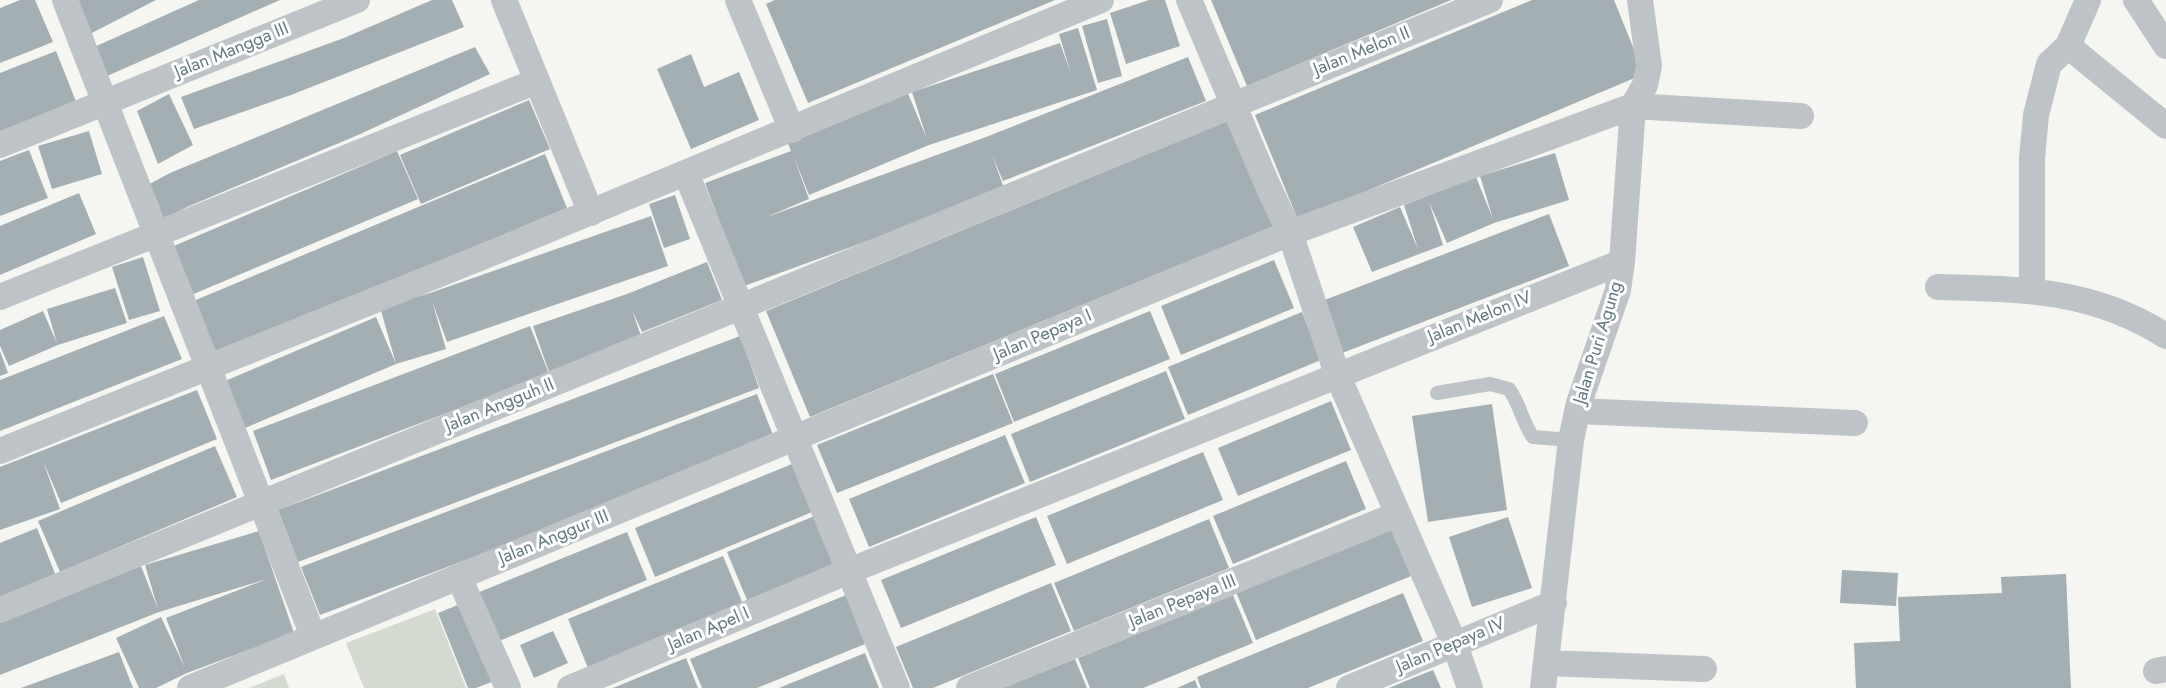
<!DOCTYPE html>
<html>
<head>
<meta charset="utf-8">
<style>
	body { margin:0 }
	canvas { display:block; background:#f5f5f1 }
</style>
</head>
<body>
<canvas width="2166" height="688"></canvas>
<script>
const c = document.querySelector('canvas').getContext('2d');
c.lineJoin = 'round';
function paint(path, color) { c.fillStyle = color; c.fill(path, 'evenodd'); }
function strokePath(path, color, width, dash) { c.strokeStyle = color; c.lineWidth = width; c.lineCap = dash ? 'butt' : 'round'; c.setLineDash(dash || []); c.stroke(path); }
function label(font, color, halo, rows, align = 'center') {
  c.font = font + ' Jost,sans-serif'; c.lineWidth = 6; c.setLineDash([]); c.textBaseline = 'middle'; c.strokeStyle = halo; c.fillStyle = color; for (const [text, x, y, turn = 0] of rows) {
    c.save(); c.translate(x, y); c.rotate((+turn || 0) * Math.PI / 180); c.textAlign = isNaN(turn) ? turn : align; if (halo) c.strokeText(text, 0, 0); c.fillText(text, 0, 0); c.restore();
  }
}
paint(new Path2D(`
	M435,609l31,79h-102l-18,-45z
	M284,674l5,14h-40z`), '#d5dad0');
paint(new Path2D(`
	M20,0h15l18,42 -53,21v-55z
	M70,0h86l-72,37z
	M199,0h81l-173,76 -15,-28z
	M432,0h20l12,27 -173,68 -97,34 -13,-32 163,-59z
	M775,0h280l-247,103 -42,-99z
	M1149,0h16l15,46 -54,18 -16,-51z
	M1211,0h240l-204,86z
	M1532,0h82l30,74 -346,146 -43,-105z
	M1107,19l15,57 -24,7 -16,-57z
	M1078,28l19,62 -168,55 -120,50 -16,-40 16,44 -45,19 222,-81 202,-80 18,44 -203,80 -11,-26 13,36 -261,95 -39,-103 86,-32 -4,-10 120,-50 20,48 -15,-47 148,-49 11,31 -12,-40z
	M475,47l15,27 -132,61 -171,72 -28,15 -15,-35 26,-14z
	M56,51l21,53 -77,30v-61z
	M691,54l13,33 35,-15 20,48 -68,29 -34,-80z
	M169,94l24,51 -35,19 -21,-53z
	M529,100l21,49 -129,55 -21,-49z
	M1235,118l44,106 -469,193 -44,-106z
	M89,131l13,43 -50,15 -14,-43z
	M29,150l19,48 -48,18v-55z
	M397,151l21,48 -229,97 -20,-48z
	M1555,153l14,47 -75,23 -47,20 -18,-41 14,43 -71,27 -19,-45 47,-20 18,42 -14,-44 72,-28 17,42 -13,-43z
	M545,154l22,54 -353,148 -23,-54z
	M79,193l17,41 -96,41v-49z
	M675,195l15,44 -26,9 -15,-44z
	M1549,214l20,52 -227,87 -20,-52z
	M651,216l17,50 -221,76 -15,-41 14,48 -50,15 -151,64 -20,-47 151,-64 20,47 -16,-57 50,-14z
	M143,257l17,54 -31,9 -17,-53z
	M1274,260l20,48 -113,47 -20,-49z
	M707,262l15,38 -80,32 -10,-22 10,29 -93,33 -16,-46 94,-32z
	M115,288l12,35 -69,22 -49,21 -9,-20v-16l43,-19 14,32 -10,-34z
	M1150,311l20,48 -156,63 -19,-48z
	M1302,312l19,48 -133,55 -20,-48z
	M164,316l18,43 -182,72v-51z
	M530,326l19,48 -278,106 -18,-49z
	M740,336l19,52 -461,174 -20,-52z
	M0,351l8,22 -8,3z
	M1166,371l19,48 -155,63 -19,-48z
	M993,374l20,49 -176,70 -20,-48z
	M197,390l20,49 -156,64 -18,-42 17,48 -60,21v-63z
	M757,394l19,49 -456,172 -19,-48z
	M1331,401l20,49 -113,46 -20,-48z
	M1492,404l15,106 -79,12 -16,-106z
	M1005,435l20,48 -156,64 -20,-48z
	M215,446l22,51 -177,75 -22,-51z
	M1203,452l20,48 -156,64 -20,-48z
	M1346,461l20,48 -133,55 -20,-48z
	M797,462l20,48 -162,67 -20,-49z
	M817,515l20,48 -90,37 -20,-48z
	M1036,517l20,48 -155,63 -20,-48z
	M1508,517l24,71 -60,19 -23,-70z
	M1209,519l20,49 -155,63 -20,-48z
	M37,528l19,48 -56,22v-55z
	M1391,528l20,48 -155,64 -20,-48z
	M259,531l35,102 -107,40 -31,15h-17l-23,-50 45,-21 24,51 -19,-50 101,-39 -108,33 -159,63v-53l141,-56 17,43 -13,-44z
	M627,532l20,48 -155,64 -20,-49z
	M723,556l20,48 -155,64 -20,-49z
	M1842,570l56,3 -2,33 -56,-3z
	M2066,574l5,114h-215l-2,-45 46,-2 -2,-44 104,-4 -1,-16z
	M1051,583l20,48 -138,57h-20l-17,-41z
	M1403,593l20,48 -115,47h-107l-4,-11z
	M846,595l19,49 -108,44h-55l-12,-29z
	M1233,595l20,48 -110,45h-53l-12,-30z
	M465,602l32,78 -21,8h-8l-30,-75z
	M553,631l15,32 -34,15 -14,-33z
	M119,652l14,36h-112l30,-11z
	M865,653l14,35h-100l44,-18z
	M686,658l12,30h-85l51,-21z
	M1075,659l12,29h-84z
	M1433,670l8,18h-52l24,-10z
	M1195,680l3,8h-21z`), '#a3afb3');
strokePath(new Path2D(`
	M1437,393l53,-9 19,5c11,15 13,33 24,48l38,3`), '#bdc3c6', 14);
strokePath(new Path2D(`
	M65,0l248,636
	M504,0l87,213
	M738,0l54,130
	M1189,0l78,184 23,49 47,141 118,271 15,43
	M2136,0l30,46
	M2068,46l98,80
	M0,145l357,-145
	M686,173l211,515
	M1938,287c83,2 154,2 228,49
	M2032,290v-132l4,-43 13,-51 19,-18 20,-46
	M0,297l537,-216
	M1577,411l278,12
	M0,451l502,-202 599,-249
	M459,577l49,111
	M0,610l1490,-610
	M1546,663l158,6
	M2156,671l10,-2
	M190,688l1100,-455 343,-127 168,10
	M570,688l279,-117 773,-309
	M969,688l427,-173
	M1349,688l205,-85
	M1543,688l28,-248 8,-37 39,-113 4,-28 11,-156 12,-21 4,-19 -9,-66`), '#bdc3c6', 26);
label('18px', '#637a83', '#fff', [
	["Jalan Mangga III",232,51,-22],
	["Jalan Melon II",1362,52,-22],
	["Jalan Melon IV",1480,318,-22],
	["Jalan Pepaya I",1043,336,-23],
	["Jalan Puri Agung",1599,343,-73],
	["Jalan Angguh II",500,406,-22],
	["Jalan Anggur III",554,538,-22],
	["Jalan Pepaya III",1183,602,-22],
	["Jalan Apel I",709,630,-23],
	["Jalan Pepaya IV",1451,646,-23]
]);
</script>
</body>
</html>
